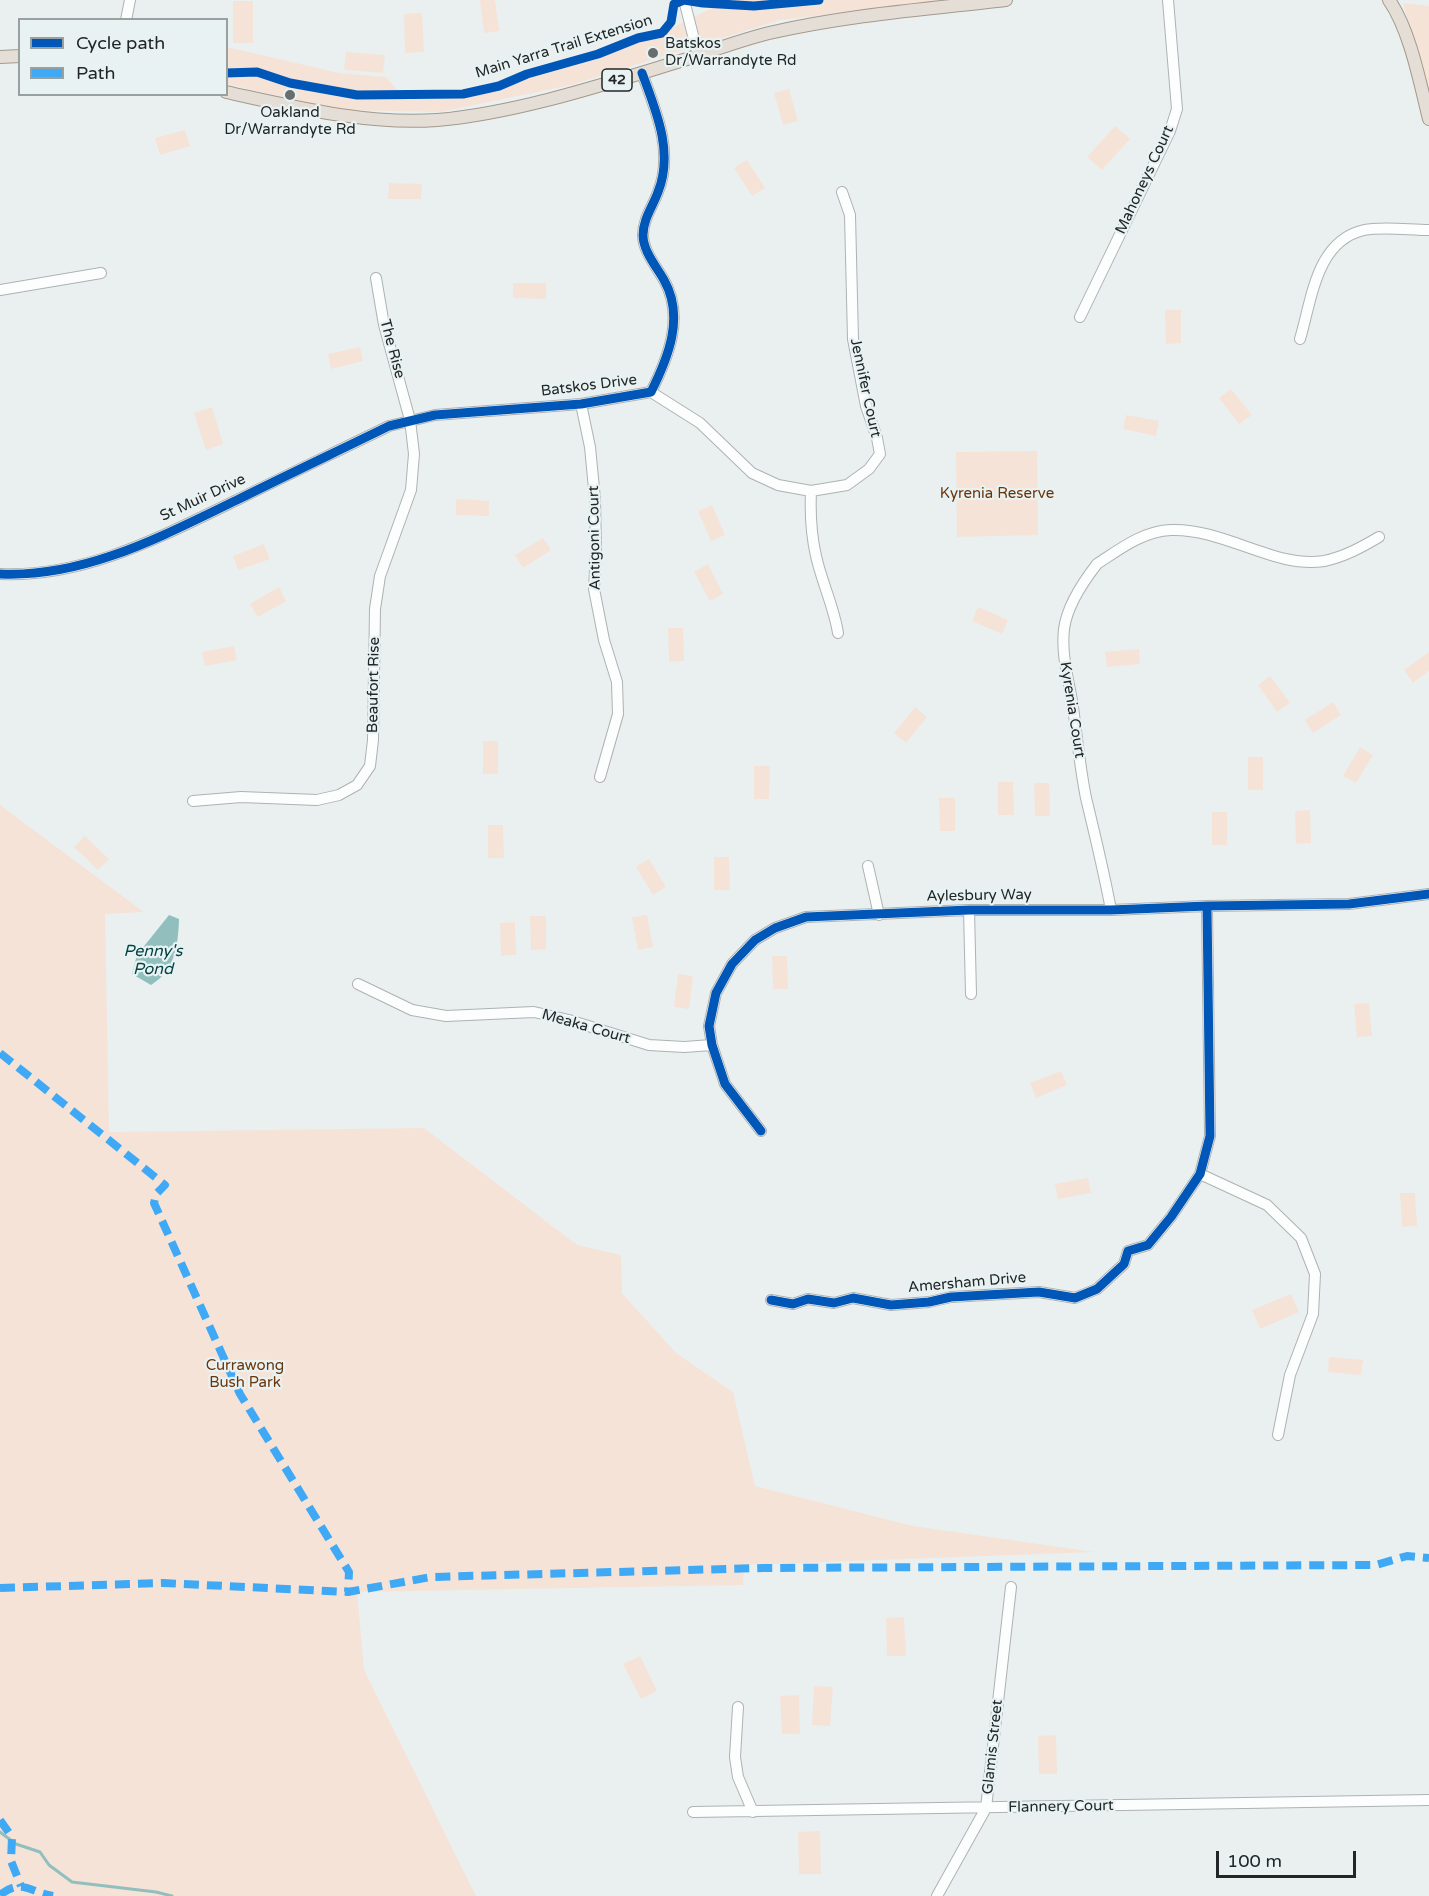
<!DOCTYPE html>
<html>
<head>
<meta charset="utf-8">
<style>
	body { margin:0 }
	#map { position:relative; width:1429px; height:1896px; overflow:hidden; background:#eaf0f0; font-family:"Varela Round",sans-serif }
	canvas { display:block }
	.legend { position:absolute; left:18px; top:18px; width:210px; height:78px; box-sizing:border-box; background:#e8f2f2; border:2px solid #99a0a0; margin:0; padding:8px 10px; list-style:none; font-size:18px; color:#222626 }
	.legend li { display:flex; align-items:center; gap:12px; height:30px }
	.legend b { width:30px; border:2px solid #99a0a0 }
	.scale { position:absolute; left:1216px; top:1851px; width:140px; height:27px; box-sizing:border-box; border:3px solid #222626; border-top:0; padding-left:8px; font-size:18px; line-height:21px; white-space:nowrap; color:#222626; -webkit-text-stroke:4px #e8f2f2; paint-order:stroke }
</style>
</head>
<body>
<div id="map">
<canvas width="1429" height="1896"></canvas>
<ul class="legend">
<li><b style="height:8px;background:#0057b8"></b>Cycle path</li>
<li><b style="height:8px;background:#3fa9f5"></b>Path</li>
</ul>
<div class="scale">100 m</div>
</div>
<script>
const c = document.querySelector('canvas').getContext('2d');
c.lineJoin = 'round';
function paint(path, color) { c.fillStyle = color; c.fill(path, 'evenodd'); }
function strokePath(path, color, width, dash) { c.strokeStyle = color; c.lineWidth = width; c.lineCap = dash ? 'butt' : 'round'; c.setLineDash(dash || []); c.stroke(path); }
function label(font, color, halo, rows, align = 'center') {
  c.font = font + ' "Varela Round",sans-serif'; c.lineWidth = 4.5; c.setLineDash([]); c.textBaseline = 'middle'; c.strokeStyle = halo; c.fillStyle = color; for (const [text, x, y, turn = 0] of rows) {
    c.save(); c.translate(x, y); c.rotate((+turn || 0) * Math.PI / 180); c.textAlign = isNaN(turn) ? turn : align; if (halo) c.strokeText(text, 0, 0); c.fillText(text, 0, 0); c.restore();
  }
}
paint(new Path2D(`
	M480,0h15l4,31 -15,2z
	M728,0h221l-169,20 -209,65 -131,27 -103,-2 -110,-26v-37l112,26 47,4 14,16 64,-1 125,-34 72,-25z
	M233,1h20v42h-20z
	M1403,3l26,3v86z
	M422,13l2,39 -19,1 -1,-39z
	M346,52l39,3 -2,18 -39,-3z
	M789,89l9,32 -15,4 -9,-32z
	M1115,126l15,13 -28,31 -15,-13z
	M185,130l5,16 -30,9 -5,-17z
	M747,160l18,28 -13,8 -18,-28z
	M389,183l33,1 -1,15h-33z
	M513,283h33v16l-33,-1z
	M1165,310h16v33l-15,1z
	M360,347l3,14 -32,8 -3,-15z
	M1231,389l21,26 -13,9 -20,-26z
	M212,407l11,37 -17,6 -12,-37z
	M1126,415l33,6 -3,15 -33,-7z
	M1037,451l1,84 -81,2 -1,-85z
	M456,499l33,2v15l-33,-1z
	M712,505l13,30 -14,6 -13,-30z
	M543,538l8,12 -28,18 -8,-13z
	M264,544l6,15 -32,11 -5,-14z
	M708,564l15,30 -13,7 -16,-29z
	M279,587l7,14 -28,16 -8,-13z
	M978,607l30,13 -6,14 -30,-13z
	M668,628h15l1,33 -15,1z
	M234,646l3,14 -32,6 -3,-14z
	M1139,649l1,15 -33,3 -2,-15z
	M1429,652v19l-16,12 -9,-13z
	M1270,676l20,27 -13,9 -19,-27z
	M1333,702l8,13 -28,18 -8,-13z
	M915,707l12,10 -21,26 -12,-10z
	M483,741h15v33h-15z
	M1360,747l13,8 -17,28 -13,-7z
	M1248,757h15v33h-15z
	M754,766h16l-1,33h-15z
	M998,782h15l1,33h-16z
	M1034,783h15l1,33h-15z
	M939,798h16v33h-15z
	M0,805l144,107 -39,2 4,218 315,-4 153,117 44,10 1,38 54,60 57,39 22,94 158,40 181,26 -350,13 -1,20 -386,7 7,78 112,226h-476z
	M1310,810l1,33 -15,1 -1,-33z
	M1212,812h15v33h-15z
	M488,825h15l1,33h-16z
	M85,836l24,23 -11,11 -24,-23z
	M714,857h15l1,33h-16z
	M649,859l17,28 -13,8 -17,-28z
	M647,915l6,32 -15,3 -6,-33z
	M530,916h16v33l-15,1z
	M515,922l1,33 -15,1 -1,-33z
	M772,956h15l1,33h-15z
	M678,974l15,2 -4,33 -15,-2z
	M1369,1003l3,33 -15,1 -3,-33z
	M1061,1071l6,14 -31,13 -6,-15z
	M1088,1178l3,15 -33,6 -3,-15z
	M1400,1193h15l2,33 -15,1z
	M1291,1294l8,18 -39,17 -8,-19z
	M1329,1357l34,3 -2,15 -33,-3z
	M904,1617l2,39h-19l-1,-38z
	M640,1656l17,35 -16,8 -18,-35z
	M814,1686l19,1 -3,39 -18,-1z
	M799,1695l1,39h-18l-2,-38z
	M1056,1735l1,39h-18l-1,-38z
	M820,1831l1,43h-22l-1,-42z`), '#f5e3d8');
paint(new Path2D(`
	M169,915l10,4c-1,27 -4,51 -28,66l-19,-11 5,-19z`), '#90bfbe');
strokePath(new Path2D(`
	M0,1832l16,12 24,8 9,13 23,17 84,10 16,4`), '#90bfbe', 3);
const minor = new Path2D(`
	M684,0l14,55
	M126,20l4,-20
	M0,290l101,-17
	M1080,317l90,-186 7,-22 -9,-109
	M1300,339c12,-40 16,-98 64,-109 19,-4 46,0 65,0
	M651,392l49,31 52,50 26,12 33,6 36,-6 22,-16 11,-15 -3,-16 -11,-32 -13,-67 -3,-124 -8,-23
	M581,404l9,43 5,52 1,51 -2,39 10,51 13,42 1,32 -18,63
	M811,491c-1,22 0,43 5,65 6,27 18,51 22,77
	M0,574c85,4 162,-38 237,-74 50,-25 101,-49 152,-74l46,-11 146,-11 70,-12c17,-34 34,-75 13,-112 -8,-14 -21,-29 -21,-45 0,-16 10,-29 15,-43 16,-40 -2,-81 -16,-119
	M193,801l48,-4 76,3 22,-5 18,-10 13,-19 3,-26 2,-131 5,-33 31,-86 3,-36 -4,-34 -26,-95 -8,-47
	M868,866l11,49
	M969,910l2,84
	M1111,910c-7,-38 -16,-75 -25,-112 -6,-30 -9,-61 -13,-91 -4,-27 -12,-51 -9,-78 3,-23 19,-47 33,-65 23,-15 46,-33 74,-34 53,-2 104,39 153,31 20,-4 38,-14 55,-24
	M358,984l54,26 34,6 88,-4 35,8 80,25 35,2 28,-2
	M761,1131l-36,-47 -13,-39 -3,-19 7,-33 16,-29 23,-24 20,-12 31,-11 163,-7h142l96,-4 142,-2 80,-10
	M1200,1174l67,31 34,33 14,36 -2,40 -23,61 -12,60
	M771,1300l22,4 15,-5 26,4 19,-5 38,7 38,-3 22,-5 88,-5 36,6 22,-9 27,-25 4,-13 20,-6 23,-28 29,-43 10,-38 -3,-230
	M738,1707l-3,50 3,20 15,35
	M693,1812l736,-12
	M937,1896l49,-88 25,-221`);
const major = new Path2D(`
	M1389,0c21,30 31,83 40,119
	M0,57l20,-1
	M226,92c69,15 140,33 211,28 81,-7 171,-37 250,-61 27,-9 54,-19 82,-26 78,-18 158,-24 237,-33`);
strokePath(minor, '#aeb2b2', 12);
strokePath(major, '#a3998c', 14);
strokePath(minor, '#fcfdfd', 10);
strokePath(major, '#e5ded7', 12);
strokePath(new Path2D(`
	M0,1053l165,132 -9,9 -2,9 86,191 109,178 -1,20
	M0,1588l163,-5 185,9 83,-15 332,-9 613,-3 31,-9 22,2
	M0,1820l12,17 -1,24 10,25
	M0,1895c22,-17 29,-3 53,1`), '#3fa9f5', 8, [15, 8]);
strokePath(new Path2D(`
	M226,73l31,-1 33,11 67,12 106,-1 36,-8 28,-12 71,-20 40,-16 24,-5 9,-11 3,-18 10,-4 19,3 51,3 65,-6
	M0,574c85,4 162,-38 237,-74 50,-25 101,-49 152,-74l46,-11 146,-11 70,-12c17,-34 34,-75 13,-112 -8,-14 -21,-29 -21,-45 0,-16 10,-29 15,-43 16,-40 -2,-81 -16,-119
	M761,1131l-36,-47 -13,-39 -3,-19 7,-33 16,-29 23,-24 20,-12 31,-11 163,-7h142l96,-4 142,-2 80,-10
	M771,1300l22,4 15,-5 26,4 19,-5 38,7 38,-3 22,-5 88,-5 36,6 22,-9 27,-25 4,-13 20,-6 23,-28 29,-43 10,-38 -3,-230`), '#0057b8', 9);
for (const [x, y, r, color] of [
	[653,53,6,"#686d6d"],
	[290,95,6,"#686d6d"]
]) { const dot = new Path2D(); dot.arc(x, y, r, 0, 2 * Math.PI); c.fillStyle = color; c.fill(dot); strokePath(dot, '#e8f2f2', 2); }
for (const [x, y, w] of [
	[617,80,30]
]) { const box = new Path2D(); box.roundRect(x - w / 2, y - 11, w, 22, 4.5); c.fillStyle = '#e8f2f2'; c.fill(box); strokePath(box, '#222626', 1.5); }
label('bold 14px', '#222626', null, [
	["42",617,80]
]);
label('15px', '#222626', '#e8f2f2', [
	["Batskos",665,44],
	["Dr/Warrandyte Rd",665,61],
	["Oakland",290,113,"center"],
	["Dr/Warrandyte Rd",290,130,"center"]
], 'left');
label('15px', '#222626', '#e8f2f2', [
	["Main Yarra Trail Extension",564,47,-17],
	["Mahoneys Court",1145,180,-65],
	["The Rise",392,349,75],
	["Batskos Drive",589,386,-7],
	["Jennifer Court",865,388,78],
	["St Muir Drive",203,498,-25],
	["Antigoni Court",595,538,-91],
	["Beaufort Rise",374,685,-89],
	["Kyrenia Court",1072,710,81],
	["Aylesbury Way",979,896,-1],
	["Meaka Court",586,1027,16],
	["Amersham Drive",967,1283,-5],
	["Glamis Street",993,1747,-84],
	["Flannery Court",1061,1807,-1]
]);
label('15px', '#6d3407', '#e8f2f2', [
	["Kyrenia Reserve",997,494],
	["Currawong",245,1366],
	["Bush Park",245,1383]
]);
label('italic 16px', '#044342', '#e8f2f2', [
	["Penny's",153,952],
	["Pond",153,970]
]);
</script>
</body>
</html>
